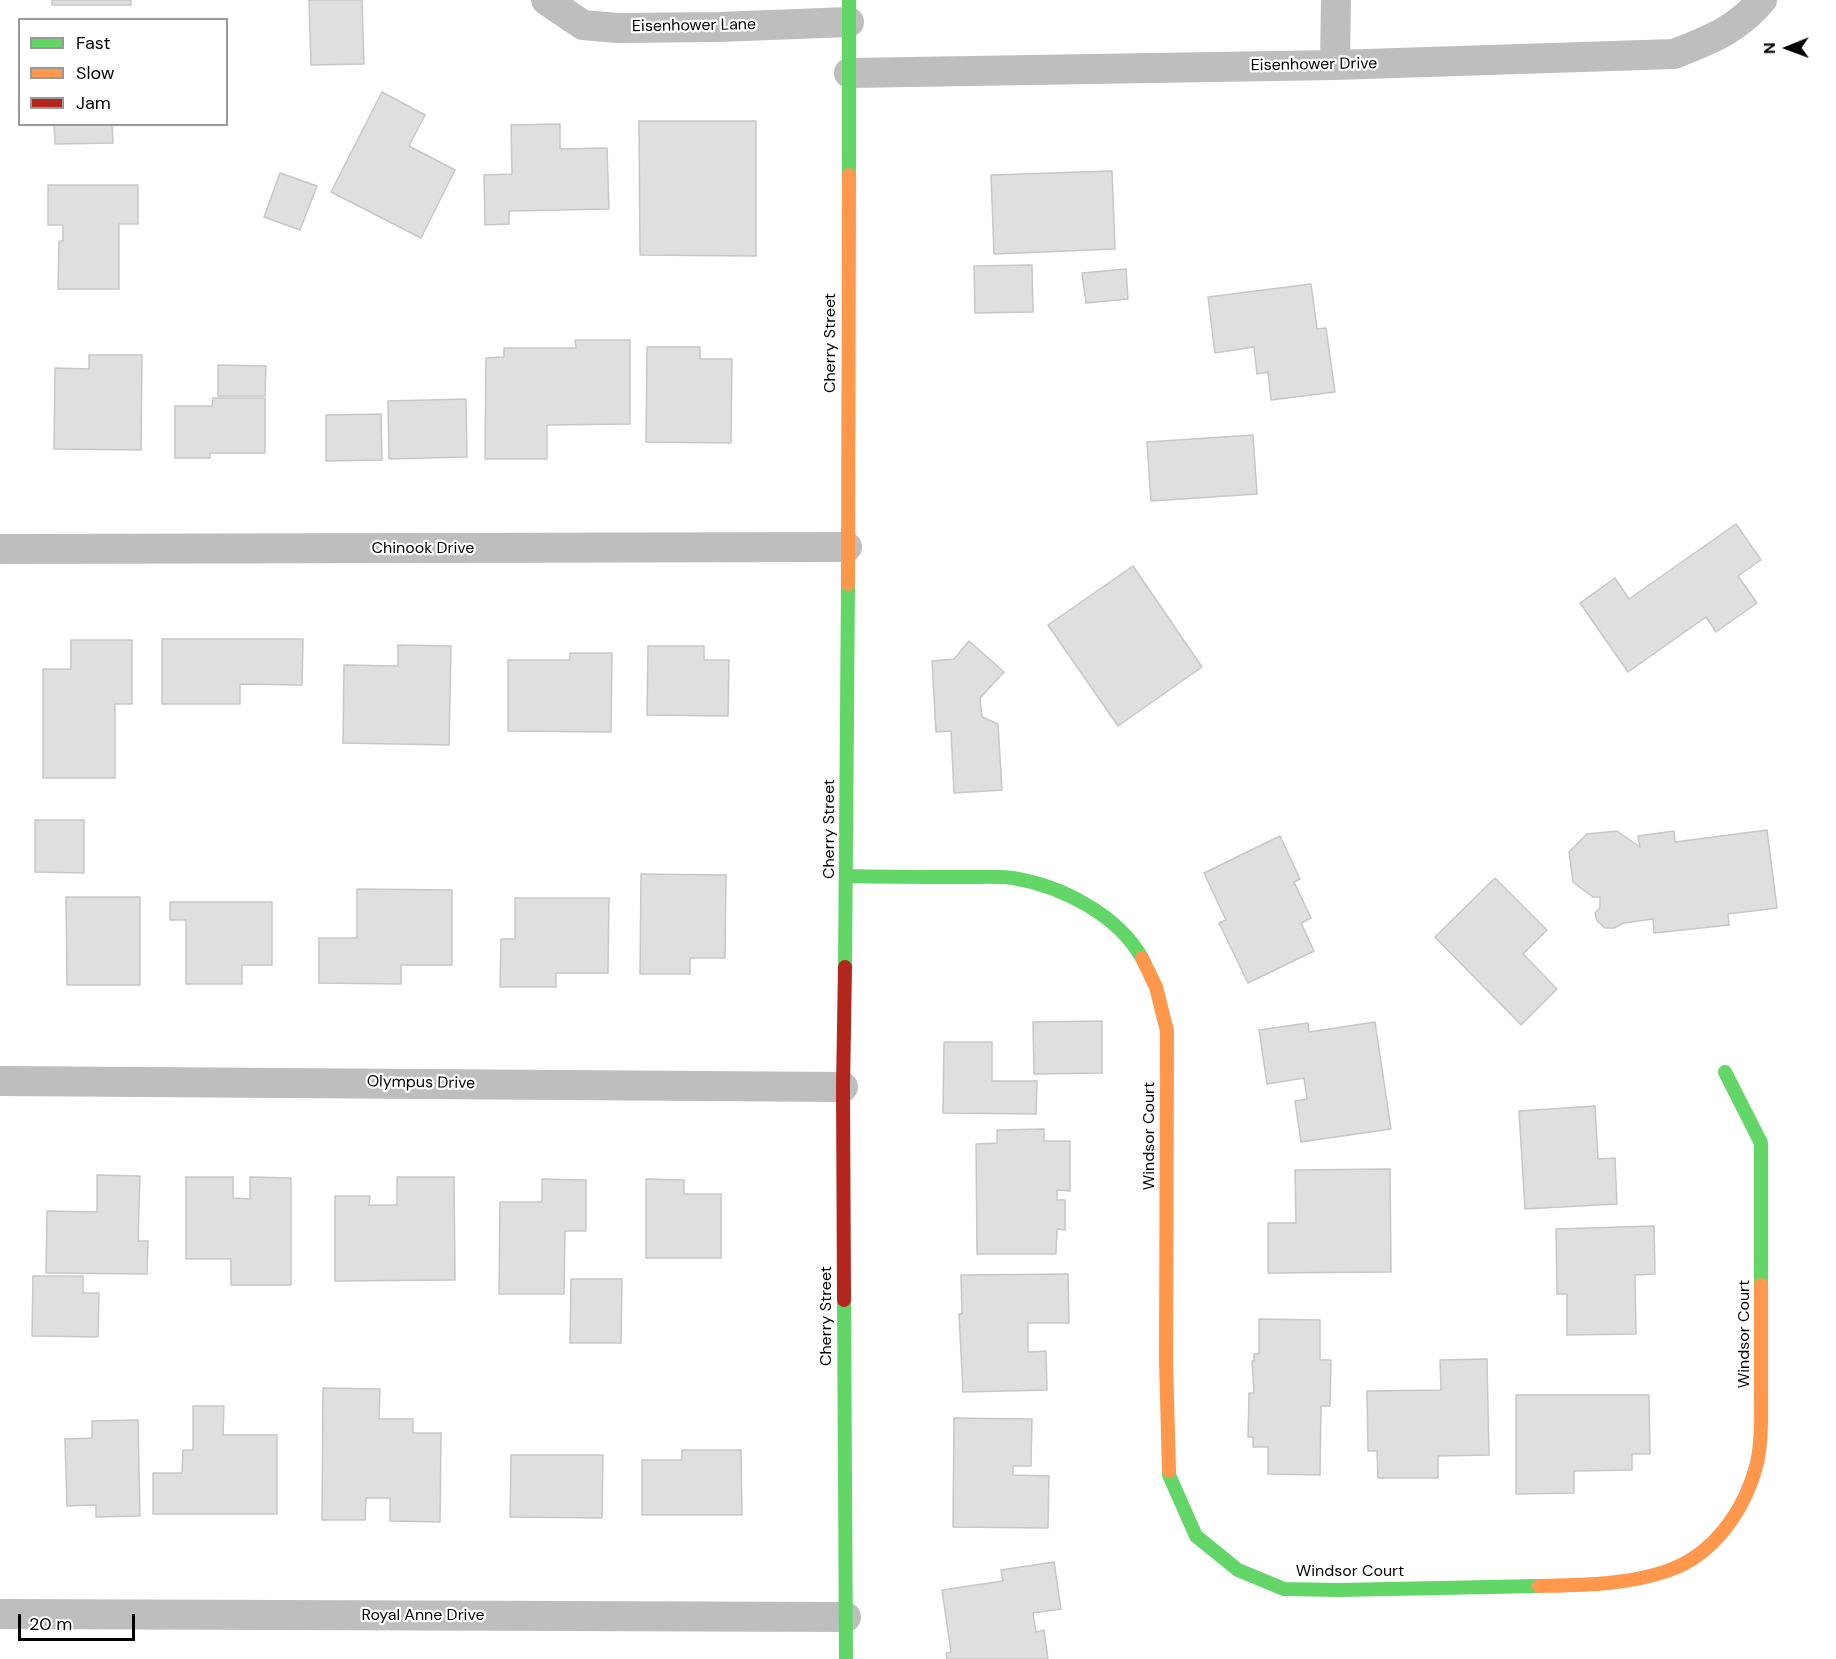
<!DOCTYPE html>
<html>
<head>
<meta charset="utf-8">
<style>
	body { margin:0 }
	#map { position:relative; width:1836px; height:1659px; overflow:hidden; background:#fff; font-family:"DM Sans",sans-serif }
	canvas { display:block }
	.legend { position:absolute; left:18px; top:18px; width:210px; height:108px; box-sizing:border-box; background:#fff; border:2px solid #999; margin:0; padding:8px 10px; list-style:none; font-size:18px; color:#000 }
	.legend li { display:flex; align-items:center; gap:12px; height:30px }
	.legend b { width:30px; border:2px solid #999 }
	.north { position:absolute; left:1758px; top:18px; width:60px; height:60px; -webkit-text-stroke:4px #fff; paint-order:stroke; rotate:269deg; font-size:16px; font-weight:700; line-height:24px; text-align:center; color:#000 }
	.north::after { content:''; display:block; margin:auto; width:21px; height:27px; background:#000; clip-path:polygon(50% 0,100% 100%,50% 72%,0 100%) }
	.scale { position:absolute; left:18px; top:1614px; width:117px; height:27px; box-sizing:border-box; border:3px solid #000; border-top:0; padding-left:8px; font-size:18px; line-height:21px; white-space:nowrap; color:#000; -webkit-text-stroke:4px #fff; paint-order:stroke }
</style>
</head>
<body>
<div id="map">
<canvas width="1836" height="1659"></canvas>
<ul class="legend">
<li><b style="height:8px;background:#63d668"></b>Fast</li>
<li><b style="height:8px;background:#ff974d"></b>Slow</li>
<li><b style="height:8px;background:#b3261e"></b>Jam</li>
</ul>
<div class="north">N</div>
<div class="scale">20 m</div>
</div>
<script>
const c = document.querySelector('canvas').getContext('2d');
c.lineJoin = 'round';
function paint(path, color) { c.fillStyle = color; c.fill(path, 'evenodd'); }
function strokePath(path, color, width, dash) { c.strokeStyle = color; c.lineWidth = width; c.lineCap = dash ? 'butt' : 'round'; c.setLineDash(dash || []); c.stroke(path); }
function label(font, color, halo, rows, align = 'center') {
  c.font = font + ' "DM Sans",sans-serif'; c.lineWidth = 4.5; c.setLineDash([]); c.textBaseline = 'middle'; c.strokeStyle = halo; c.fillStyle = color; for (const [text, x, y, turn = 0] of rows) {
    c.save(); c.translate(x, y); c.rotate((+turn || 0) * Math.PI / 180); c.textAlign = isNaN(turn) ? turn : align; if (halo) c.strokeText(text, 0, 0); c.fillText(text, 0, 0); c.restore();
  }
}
const building = new Path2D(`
	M52,0h79v5h-79z
	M309,0h53l2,64 -53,1z
	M382,92l43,23 -16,31 46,24 -34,68 -90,-46z
	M639,121h117v135l-116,-1z
	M54,124h58l1,19 -58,1z
	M560,124v25l47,-1 2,61 -100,2v13l-24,1 -1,-50 28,-1 -1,-49z
	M1112,171l3,78 -121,5 -3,-79z
	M280,173l37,13 -17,44 -36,-13z
	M48,185h90v39h-19v65h-61l1,-48h4v-16h-15z
	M1032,265l1,47 -58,1 -1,-47z
	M1126,269l2,30 -42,4 -4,-30z
	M1311,284l6,45 9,-1 9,64 -64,8 -3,-28 -11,2 -3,-27 -39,6 -7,-56z
	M575,340h55v84l-83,1v34h-62l1,-101 18,-1v-9h72z
	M647,347h53v12h32l-1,84 -85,-1z
	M89,355h53l-1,95 -87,-1 1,-81 34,1z
	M218,365l48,1 -1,30h-47z
	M213,398h52v55h-55v5h-35v-52h37z
	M466,399l1,58 -78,2 -1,-58z
	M381,414l1,46 -56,1v-46z
	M1253,435l4,59 -106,7 -4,-59z
	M1736,524l25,36 -23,16 19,27 -41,29 -10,-15 -78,55 -48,-69 35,-25 14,21z
	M1133,566l69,101 -84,59 -70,-101z
	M162,639h141l-1,46 -62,-1v20h-78z
	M71,640h61v64h-17v74h-72v-109h28z
	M969,641l35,31 -24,26 2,19 16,7 4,66 -48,3 -3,-62 -15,1 -4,-71 22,-2z
	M398,645l53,1 -2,99 -106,-2 1,-78 54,1z
	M648,646h56v14h25l-1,56 -81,-1z
	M570,653h42l-1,79 -103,-1v-71h62z
	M35,820h49v53l-49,-1z
	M1767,830l10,78 -49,6 1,11 -75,8 -1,-14 -29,4 -10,5h-9l-8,-7 -2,-8 5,-5v-11h-7l-20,-15 -4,-30 18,-18 30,-3 23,16 -2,-11 36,-5 1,11z
	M1280,836l20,43 -6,3 17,36 -10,5 13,28 -66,32 -29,-60 7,-3 -22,-47z
	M641,874l85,1 -1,83h-35v16h-50z
	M1495,878l52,52 -24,24 34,35 -36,36 -86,-88z
	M357,889l95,1v75h-51v19l-82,-1v-45h38z
	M66,897h74v88h-73z
	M515,898h94l-1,75h-52v14h-56l1,-48h14z
	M170,902h102v63h-30v19h-56v-64h-16z
	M1102,1021v52l-68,1 -1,-52z
	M1375,1022l16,107 -90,13 -6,-41 12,-2 -3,-21 -37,6 -8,-54 49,-7 1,9z
	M944,1042h48v39h45l-1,33 -93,-1z
	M1595,1106l3,53 17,-1 2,46 -92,5 -6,-98z
	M1044,1129v12h26v50l-13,-1v10h8v30l-8,-1 -1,25h-79l-1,-110 21,-1v-13z
	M1390,1169l1,103 -123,1v-50h28l-1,-53z
	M97,1175l43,1 -2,65h10l-1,33 -101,-1 1,-62 50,1z
	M186,1177h47v21l17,1v-22l41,1v107h-60v-26h-45z
	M397,1177h57l1,103 -120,1v-85h35l-1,9h28z
	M542,1179l44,1v51h-21l-1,63h-65l1,-92h42z
	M646,1179l38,1v14h37v64h-75z
	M1654,1226l1,48 -20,1 1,59 -69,1v-41h-10l-1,-65z
	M1068,1274l1,49h-41v29l18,-1 1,39 -84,2 -4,-78h3l-1,-39z
	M33,1276h50v17h16l-1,44 -66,-1z
	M571,1279h51l-1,64h-51z
	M1259,1319l61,1v40h11l-1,46h-9l-1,69 -52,-1v-27h-15v-10h-5l1,-44h5l-2,-32h2v-7h5z
	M1487,1359l2,96 -51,1v22h-60l-1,-27h-9l-1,-60 74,-1 -1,-30z
	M323,1388l57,1 -1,30h34v14h28l-1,89 -50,-1v-23h-24l-1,22h-43z
	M1516,1395h133l1,59h-18v16l-58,1v22l-58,1z
	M193,1406h31l-1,29h54v79h-124v-41h29l1,-23h10z
	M954,1418l78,1 -1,47h-18v9l36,1 -1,52 -95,-1z
	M138,1420l2,96 -44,1v-12l-29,1 -2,-67 27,-1v-17z
	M682,1450h59l1,65h-100v-55h40z
	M511,1455h92l-1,63 -92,-1z
	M1054,1562l7,47 -28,4 3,19 8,-2 4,29h-101l-1,-6 5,-1 -9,-62 61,-9 -2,-11z`);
paint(building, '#dfdfdf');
strokePath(building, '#c7c7c7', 1.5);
strokePath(new Path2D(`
	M546,0l37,25 34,3 101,-1 131,-5
	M1335,65l1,-65
	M849,73l486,-8 339,-11c35,-14 63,-24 88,-54
	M0,549l847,-2
	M0,1081l843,6
	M0,1614l846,3`), '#bebebe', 30);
strokePath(new Path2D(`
	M849,175v-175
	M847,876c40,1 80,1 120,1 15,0 31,-1 46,1 48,8 104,36 129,80
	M845,967l3,-383
	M1725,1072l36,71v142
	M844,1300l2,359
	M1169,1471v4l27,61 42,34 46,19 55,1 200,-4`), '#63d668', 14);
strokePath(new Path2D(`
	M848,584l1,-409
	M1142,958l14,29 11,44 -1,329 3,111
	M1539,1586c43,-1 87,-1 128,-15 47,-16 78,-61 90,-108 5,-23 4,-49 4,-73 0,-35 0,-70 0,-105`), '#ff974d', 14);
strokePath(new Path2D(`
	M844,1300l-1,-213 2,-120`), '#b3261e', 14);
label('16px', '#000', '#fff', [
	["Eisenhower Lane",694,26,-1],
	["Eisenhower Drive",1314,65,-1],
	["Cherry Street",831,343,-90],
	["Chinook Drive",423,549],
	["Cherry Street",830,829,-90],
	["Olympus Drive",421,1083,1],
	["Windsor Court",1150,1136,-90],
	["Cherry Street",827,1316,-90],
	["Windsor Court",1745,1334,-90],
	["Windsor Court",1350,1572],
	["Royal Anne Drive",423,1616]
]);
</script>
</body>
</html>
